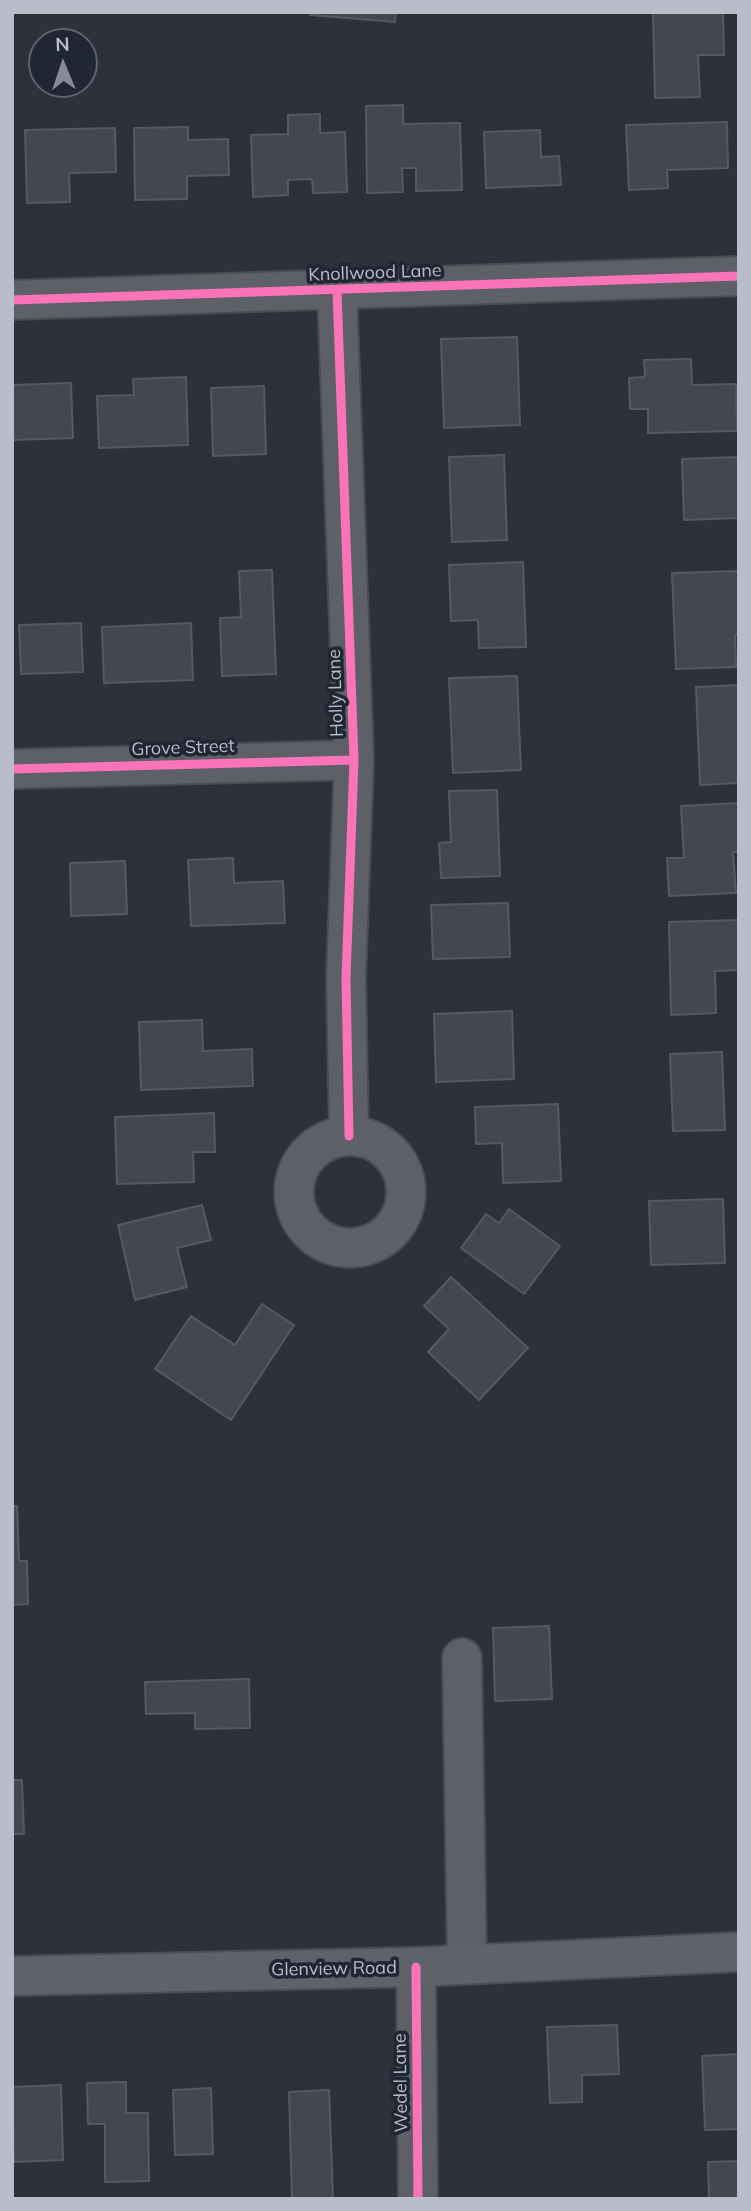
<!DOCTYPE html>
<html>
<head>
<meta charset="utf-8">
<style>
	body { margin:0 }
	#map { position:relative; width:751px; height:2211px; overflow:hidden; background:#2e3139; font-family:Mulish,sans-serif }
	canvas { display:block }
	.frame { position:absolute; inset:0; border:14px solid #b9bcc9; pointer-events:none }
	.north { position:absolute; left:28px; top:28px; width:70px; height:70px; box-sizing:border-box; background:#212634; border:2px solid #5e6270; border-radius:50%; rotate:358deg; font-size:19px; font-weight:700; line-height:28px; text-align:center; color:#b9bcc9 }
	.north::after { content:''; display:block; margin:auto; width:24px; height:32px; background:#888b97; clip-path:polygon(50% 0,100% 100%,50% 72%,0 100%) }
</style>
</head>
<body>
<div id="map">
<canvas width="751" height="2211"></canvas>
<div class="frame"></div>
<div class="north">N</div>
</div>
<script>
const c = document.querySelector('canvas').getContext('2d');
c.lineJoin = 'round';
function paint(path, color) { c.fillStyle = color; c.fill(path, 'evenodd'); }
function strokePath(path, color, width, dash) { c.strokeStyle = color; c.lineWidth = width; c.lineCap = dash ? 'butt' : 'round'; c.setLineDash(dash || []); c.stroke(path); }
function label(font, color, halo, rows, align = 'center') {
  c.font = font + ' Mulish,sans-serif'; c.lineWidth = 7; c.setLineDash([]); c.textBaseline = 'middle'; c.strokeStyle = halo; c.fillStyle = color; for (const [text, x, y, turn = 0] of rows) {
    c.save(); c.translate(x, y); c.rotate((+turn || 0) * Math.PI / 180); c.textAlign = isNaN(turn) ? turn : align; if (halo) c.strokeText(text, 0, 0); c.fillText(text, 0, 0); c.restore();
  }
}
const building = new Path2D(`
	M310,12h86l-1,10 -85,-7z
	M653,12h70l1,43h-26l2,42 -45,1z
	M403,105v19l57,-1 2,67 -46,1v-23h-14l1,24 -36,1 -1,-87z
	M320,114v19l25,-1 2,60 -34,1 -1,-14 -24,1v15l-35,2 -2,-62 37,-1v-19z
	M727,122l1,46 -61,2 1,18 -39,2 -3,-65z
	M188,127v13l40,-1 1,36 -42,1v23l-52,1 -1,-72z
	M115,128l1,44 -47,1 1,29 -43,1 -2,-73z
	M540,130l1,27 18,-1 2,29 -75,3 -2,-56z
	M517,337l3,88 -76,3 -3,-89z
	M691,359l1,26 44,-1 1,47 -89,2v-24h-18l-1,-31 16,-1 -1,-17z
	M186,377l2,68 -89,3 -2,-52 37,-1 -1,-16z
	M71,383l2,55 -61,2v-55z
	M264,386l2,68 -53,2 -2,-68z
	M504,455l3,85 -55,2 -3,-85z
	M738,457l1,61 -55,2 -2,-61z
	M523,562l3,85 -47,1 -1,-28 -27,1 -2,-56z
	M272,570l4,104 -54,2 -2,-58 21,-1 -2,-46z
	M739,571v64h-4l1,32 -60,2 -4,-96z
	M81,623l2,49 -62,2 -2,-49z
	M191,623l2,57 -89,3 -2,-56z
	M517,676l4,94 -68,3 -4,-95z
	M739,685v98l-39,2 -4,-98z
	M497,790l3,86 -59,2 -2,-35 12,-1 -2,-51z
	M739,803v49h-6l3,41 -67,3 -2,-38h17l-3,-52z
	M233,858l1,25 49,-2 2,42 -94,3 -3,-66z
	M125,861l2,53 -56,2 -1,-53z
	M508,903l2,54 -77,2 -2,-54z
	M739,920v50l-24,1 1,42 -45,2 -2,-93z
	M512,1011l2,68 -78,3 -2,-68z
	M202,1020l1,31 49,-2 1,37 -112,4 -2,-68z
	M722,1052l3,78 -52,1 -3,-77z
	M558,1104l3,77 -58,2 -1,-40 -26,1 -1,-37z
	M214,1113l1,39h-22l1,30 -77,2 -2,-67z
	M723,1199l2,64 -74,2 -2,-64z
	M202,1205l9,35 -34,8 10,39 -52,13 -17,-75z
	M509,1209l51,37 -36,48 -63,-46 25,-34 13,9z
	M451,1277l77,71 -49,52 -51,-48 21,-23 -25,-23z
	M262,1304l32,21 -63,95 -76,-51 36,-53 44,29z
	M12,1506h5l2,55h8l1,43 -16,1z
	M549,1626l3,73 -57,2 -2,-73z
	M249,1679l1,49 -55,1v-16l-49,1 -1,-32z
	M12,1780h10l2,54h-12z
	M617,2025l2,49 -37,1v27l-32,1 -3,-76z
	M739,2054v75l-34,1 -3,-74z
	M126,2082v31h22l1,68 -44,1v-58h-17l-1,-41z
	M61,2085l2,75 -49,2 -2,-75z
	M211,2088l2,66 -38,1 -2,-65z
	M329,2090l4,109h-41l-3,-107z
	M739,2161v38h-30l-1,-37z`);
paint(building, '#45474e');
strokePath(building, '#565961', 2);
const minor = new Path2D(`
	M337,290l17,470 -8,218 3,158
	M12,300l727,-24
	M12,769l342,-9
	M294 1192a56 56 0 1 1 112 0a56 56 0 1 1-112 0Z
	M462,1658l5,306
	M416,1967l2,232`);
const major = new Path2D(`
	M12,1976l404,-9 323,-15`);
strokePath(minor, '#4a4c52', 42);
strokePath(major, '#4b4e56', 42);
strokePath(minor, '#5e6067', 38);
strokePath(major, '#606269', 38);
strokePath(new Path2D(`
	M337,290l17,470 -8,218 3,158
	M12,300l727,-24
	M12,769l342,-9
	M416,1967l2,232`), '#fb73b8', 9);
label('18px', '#b9bcc9', '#212634', [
	["Knollwood Lane",375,273,-2],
	["Holly Lane",336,693,-92],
	["Grove Street",183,748,-2],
	["Glenview Road",334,1969,-1],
	["Wedel Lane",401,2083,-91]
]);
</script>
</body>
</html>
